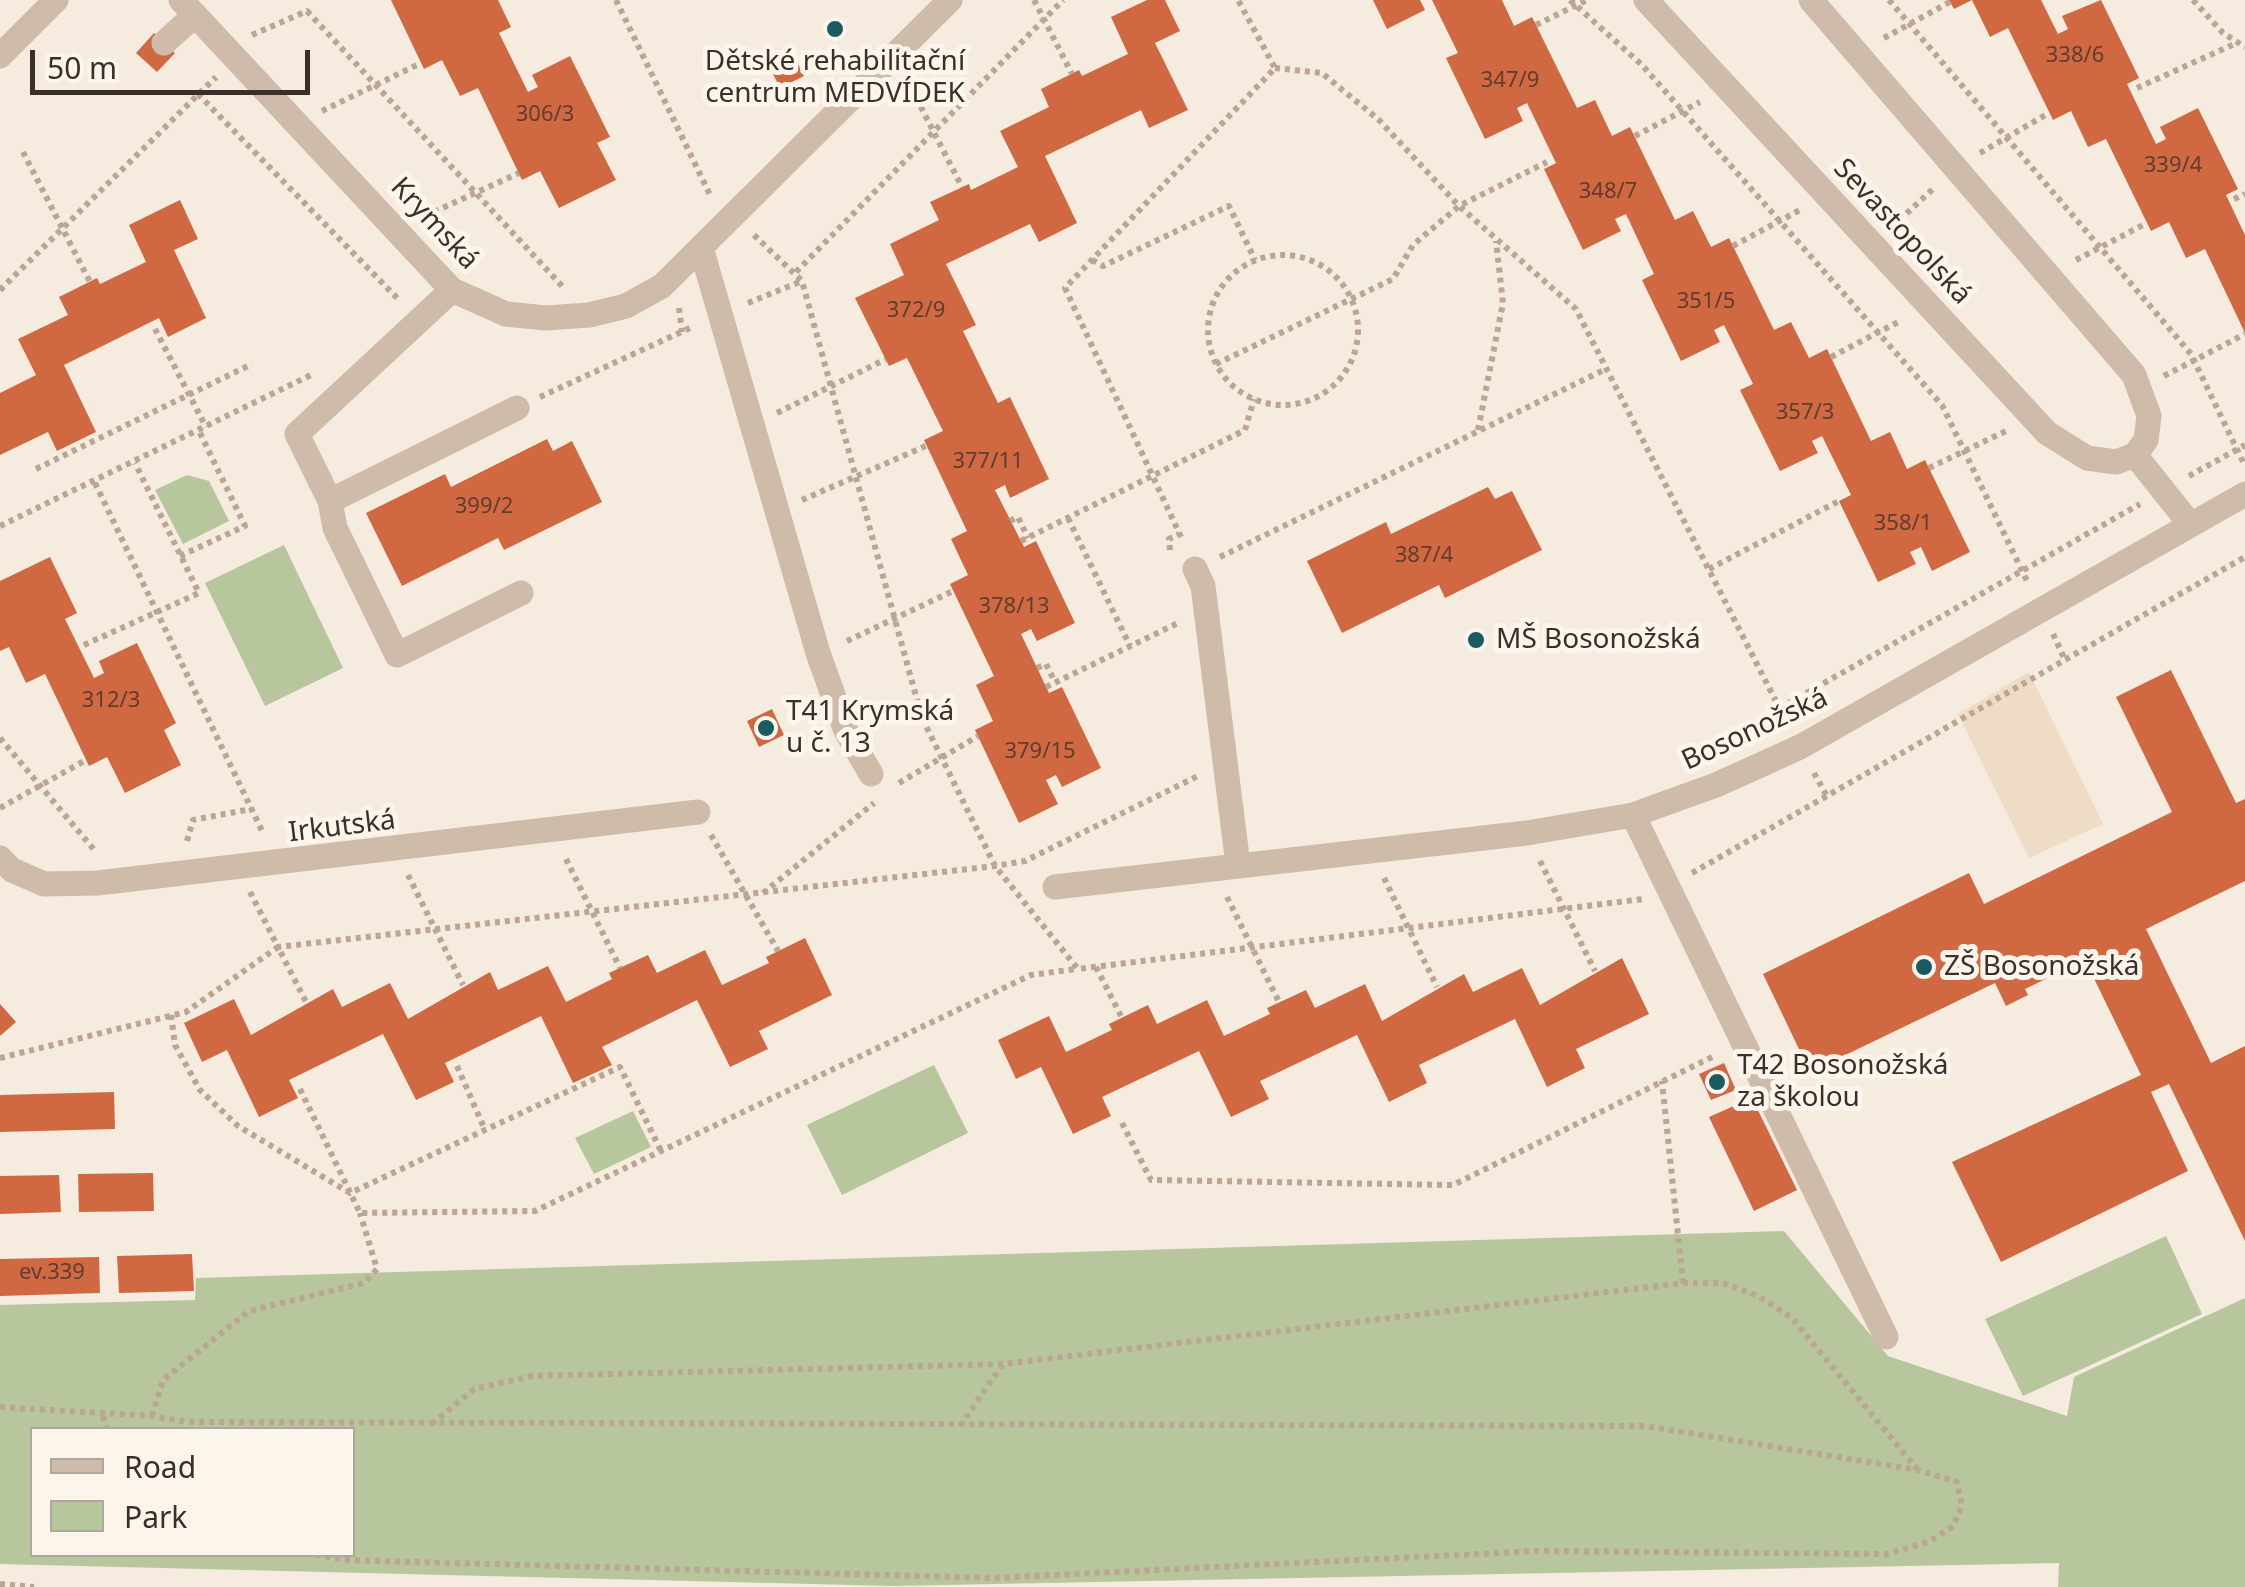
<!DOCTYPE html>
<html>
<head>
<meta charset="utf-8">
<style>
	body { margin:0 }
	#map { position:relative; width:2245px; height:1587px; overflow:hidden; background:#f5ebdf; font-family:"Noto Sans",sans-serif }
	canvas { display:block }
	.legend { position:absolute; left:30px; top:1427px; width:325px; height:130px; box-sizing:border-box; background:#fcf5ec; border:2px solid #afa69e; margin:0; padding:12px 18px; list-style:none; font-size:30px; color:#3b2f29 }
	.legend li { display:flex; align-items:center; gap:20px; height:50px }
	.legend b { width:50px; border:2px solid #afa69e }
	.scale { position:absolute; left:30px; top:50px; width:280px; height:45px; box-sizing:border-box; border:5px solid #3b2f29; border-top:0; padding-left:12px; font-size:30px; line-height:35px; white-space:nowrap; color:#3b2f29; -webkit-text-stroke:8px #fcf5ec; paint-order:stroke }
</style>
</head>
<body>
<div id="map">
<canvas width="2245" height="1587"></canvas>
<ul class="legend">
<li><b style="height:12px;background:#cfbba9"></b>Road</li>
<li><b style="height:28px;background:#b7c69d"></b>Park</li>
</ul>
<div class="scale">50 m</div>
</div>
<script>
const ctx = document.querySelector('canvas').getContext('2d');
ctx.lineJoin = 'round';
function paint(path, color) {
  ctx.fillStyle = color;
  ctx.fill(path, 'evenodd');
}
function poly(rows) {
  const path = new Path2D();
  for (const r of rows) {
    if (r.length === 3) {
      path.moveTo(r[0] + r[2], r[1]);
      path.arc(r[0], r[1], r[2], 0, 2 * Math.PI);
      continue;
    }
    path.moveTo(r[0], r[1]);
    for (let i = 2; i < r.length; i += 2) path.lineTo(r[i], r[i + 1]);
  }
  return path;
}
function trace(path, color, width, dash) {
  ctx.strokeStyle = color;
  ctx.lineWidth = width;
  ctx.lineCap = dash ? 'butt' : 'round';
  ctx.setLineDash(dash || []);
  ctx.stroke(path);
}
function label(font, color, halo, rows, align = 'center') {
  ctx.font = font + ' "Noto Sans",sans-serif';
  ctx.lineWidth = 10;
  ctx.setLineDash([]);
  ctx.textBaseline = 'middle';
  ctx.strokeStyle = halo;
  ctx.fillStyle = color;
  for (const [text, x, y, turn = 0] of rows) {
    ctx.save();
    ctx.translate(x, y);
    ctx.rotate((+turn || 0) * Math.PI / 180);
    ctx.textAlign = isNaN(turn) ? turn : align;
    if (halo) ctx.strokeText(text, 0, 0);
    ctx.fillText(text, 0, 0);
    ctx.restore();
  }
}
paint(poly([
	[187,475,209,481,229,521,183,544,155,490],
	[284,545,343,668,265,706,205,583],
	[934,1065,968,1133,842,1195,807,1125],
	[633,1111,651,1147,594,1174,575,1138],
	[1784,1231,1888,1356,2067,1416,2074,1377,2245,1298,2245,1587,2058,1587,2059,1563,893,1586,0,1564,0,1305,195,1300,196,1278],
	[32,1430,352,1430,352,1554,32,1554],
	[2166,1236,2202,1314,2023,1396,1985,1319]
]), '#b7c69d');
paint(poly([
	[2029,672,2103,824,2029,858,1958,714]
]), '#eeddc4');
paint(poly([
	[391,0,498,0,511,27,499,33,528,92,538,87,532,75,570,56,610,137,597,143,616,180,559,208,540,171,522,180,478,88,460,96,442,60,424,69],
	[1147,0,1165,0,1180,31,1155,43,1188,110,1149,128,1141,110,1045,156,1077,223,1039,242,1030,224,946,264,976,325,963,331,998,403,1010,397,1049,479,1010,498,1005,485,995,490,1024,547,1036,541,1075,623,1037,641,1031,629,1021,634,1049,693,1062,687,1101,768,1062,787,1056,775,1046,780,1058,804,1019,823,975,730,993,721,976,685,994,676,950,584,968,575,951,539,967,531,924,440,943,431,907,358,889,366,855,298,904,275,890,244,939,220,930,202,969,184,971,190,1018,167,1000,131,1049,107,1041,89,1079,70,1082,76,1128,54,1111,17],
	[1373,0,1420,0,1425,10,1387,29],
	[1432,0,1502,0,1514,26,1532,17,1577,108,1595,100,1612,136,1630,127,1675,220,1693,211,1711,247,1729,238,1774,330,1791,322,1809,358,1827,349,1871,441,1890,432,1907,469,1925,460,1970,552,1932,571,1921,547,1910,552,1916,564,1878,582,1839,501,1851,495,1822,436,1812,441,1818,453,1780,471,1740,390,1753,384,1724,325,1714,330,1720,342,1681,361,1642,280,1654,274,1626,214,1615,219,1621,231,1583,250,1544,169,1556,163,1527,103,1517,108,1523,121,1485,139,1446,58,1458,53],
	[1949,0,2041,0,2058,34,2068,29,2062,16,2101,0,2139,78,2127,84,2156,144,2166,139,2160,127,2198,108,2238,189,2226,195,2245,235,2245,333,2205,249,2186,258,2169,222,2151,231,2106,139,2088,147,2071,111,2053,120,2008,28,1990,37,1972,0,1954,9],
	[154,33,175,53,157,72,136,53],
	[791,50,804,76,780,88,767,62],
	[180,200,198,239,174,250,206,318,168,337,159,318,64,365,96,432,57,451,48,432,0,455,0,393,36,375,18,339,68,315,59,297,97,278,100,284,146,262,129,225],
	[547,439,553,451,572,441,602,502,504,550,498,538,402,586,366,513,445,474,451,487],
	[1488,487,1495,499,1512,491,1542,550,1445,598,1439,585,1342,633,1307,561,1386,522,1391,534],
	[50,557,77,613,65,619,94,678,104,673,99,661,137,643,176,723,164,730,181,765,125,793,107,757,89,766,45,674,26,683,9,647,0,651,0,581],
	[2171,670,2236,803,2245,799,2245,881,2146,929,2211,1063,2245,1046,2245,1241,2169,1084,2151,1092,2188,1171,2001,1262,1952,1162,2141,1075,2085,960,2025,989,2028,995,2006,1006,1995,983,1810,1072,1763,974,1969,873,1984,904,2172,812,2116,697],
	[772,709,784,735,759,747,747,721],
	[805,938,832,995,759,1031,768,1049,730,1067,697,1000,602,1047,612,1065,573,1083,541,1016,445,1063,454,1082,416,1100,383,1034,289,1080,298,1098,259,1117,227,1050,202,1062,184,1023,234,999,251,1035,333,989,342,1007,390,983,408,1019,490,972,498,990,548,966,566,1002,612,979,609,973,648,955,657,973,705,950,722,985,769,963,766,957],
	[1622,958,1649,1014,1576,1049,1585,1068,1547,1087,1515,1019,1419,1065,1427,1083,1389,1102,1357,1035,1260,1081,1269,1099,1231,1117,1199,1051,1102,1097,1111,1116,1073,1134,1041,1067,1016,1079,998,1040,1049,1016,1066,1052,1112,1030,1109,1024,1148,1005,1157,1024,1207,1000,1224,1036,1270,1014,1267,1008,1306,990,1315,1008,1365,984,1382,1021,1464,974,1473,992,1522,968,1540,1005],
	[0,1004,16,1022,0,1036],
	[1724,1063,1736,1090,1711,1100,1699,1074],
	[114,1092,115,1129,0,1132,0,1095],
	[1752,1098,1797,1190,1754,1211,1709,1117],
	[153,1173,154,1211,79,1212,78,1174],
	[59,1175,61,1212,0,1214,0,1176],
	[192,1254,194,1291,119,1293,117,1256],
	[99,1257,100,1293,0,1296,0,1259]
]), '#d06842');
trace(poly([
	[616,0,711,197],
	[1034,0,1072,74],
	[1570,0,1642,65,1942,405,2028,583],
	[1889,0,2191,354,2244,464],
	[2193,0,2223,33,2245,47],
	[1536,25,1587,0],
	[252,35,307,11,563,287],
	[1884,38,1950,2],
	[1275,68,1322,73,1379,120,1459,206,1576,309,1786,721],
	[907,80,962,187],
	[2137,88,2239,42],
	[198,94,400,301],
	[322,111,421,63],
	[1635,136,1700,102],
	[23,152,90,282],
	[1980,153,2049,113],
	[2234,199,2245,194],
	[425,216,519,173],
	[1892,227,1934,188],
	[754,235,802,281,922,718,995,866,1078,969,1643,899],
	[1733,246,1800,210],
	[1283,330,75],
	[1092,260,1103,266,1229,206,1255,260],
	[2076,260,2147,223],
	[796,272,1063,0],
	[0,290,216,77],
	[748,303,802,281],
	[679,308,682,332],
	[155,329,206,427],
	[1831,357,1902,320],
	[1216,364,1393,279,1413,245,1459,206,1547,162],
	[2164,376,2245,334],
	[540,397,692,327],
	[777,413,886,359],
	[1478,430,1503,303,1496,241],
	[1929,468,2006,431],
	[36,469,252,364],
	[2189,476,2245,445],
	[95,483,263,833],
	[802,500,926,446],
	[1068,518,1130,646],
	[1010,521,1018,517,1028,538],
	[0,526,313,374],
	[1181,537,1065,288,1275,68,1238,0],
	[1021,541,1245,430,1254,399],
	[1170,550,1169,539,1179,534],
	[180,556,245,526,199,431],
	[1220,557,1606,369],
	[1709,569,1839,501],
	[2053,634,2065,660],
	[847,641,953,591],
	[84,645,199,593,135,463],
	[1037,668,1046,664,1055,682],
	[1046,687,1178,623],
	[1780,708,2140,504],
	[0,738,96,852],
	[1814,773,1828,798],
	[899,783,978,736],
	[0,808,86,760],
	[711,835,778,951],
	[187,841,193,820,251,809],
	[566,859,620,968],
	[1540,861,1595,971],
	[1692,873,2245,557],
	[408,875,463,985],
	[1384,878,1437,987],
	[250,892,278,947,995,866,1025,861,1198,776],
	[763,893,874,803],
	[1227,897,1279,1002],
	[1096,967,1122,1018],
	[171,1015,175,1045,200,1090,238,1126,350,1193,620,1067,661,1151],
	[0,1058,186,1012,278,947,306,1002],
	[457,1066,485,1130],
	[300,1089,360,1213,535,1211,1031,975,1076,969],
	[1122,1123,1151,1180,1453,1185,1716,1055],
	[1683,1283,1723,1283,1758,1296,1791,1317,1917,1469],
	[0,1407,152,1416,187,1422,1645,1426,1918,1470,1957,1482,1962,1506,1953,1526,1930,1541,1888,1554,1538,1551,994,1578,344,1560,314,1554],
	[103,1416,107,1430],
	[152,1416,163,1380,249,1311,364,1283,377,1269,360,1213],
	[432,1424,474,1389,532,1376,1003,1364,1683,1283,1662,1081],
	[960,1426,1003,1364],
	[0,1584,34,1587]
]), '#bba593', 6, [5, 5]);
trace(poly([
	[181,0,452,290,506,314,546,318,589,315,626,306,662,286,950,0],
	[1646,0,2047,433,2087,458,2116,462,2135,455,2146,440,2149,416,2134,375,1811,0],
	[164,43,195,15],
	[0,56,56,0],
	[702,251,818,653,846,731,871,774],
	[452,290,297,434,330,501,517,408],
	[2135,455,2190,524],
	[330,501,335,528,397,655,521,593],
	[1195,569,1203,586,1238,865],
	[1633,815,1886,1337],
	[0,858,12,870,44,884,98,883,698,812],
	[1055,887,1527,833,1633,815,1716,785,1800,747,2245,494]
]), '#cfbba9', 25);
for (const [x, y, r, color] of [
	[835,29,10,"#1b5a61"],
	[1476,640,10,"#1b5a61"],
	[766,728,10,"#1b5a61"],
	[1924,967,10,"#1b5a61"],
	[1717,1082,10,"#1b5a61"]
]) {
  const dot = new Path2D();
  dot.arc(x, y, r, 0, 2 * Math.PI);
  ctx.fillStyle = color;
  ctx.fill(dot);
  trace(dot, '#fcf5ec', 4);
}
label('22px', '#603d2f', null, [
	["338/6",2075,56],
	["347/9",1510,81],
	["306/3",545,115],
	["339/4",2173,166],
	["348/7",1608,192],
	["351/5",1706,302],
	["372/9",916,311],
	["357/3",1805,413],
	["377/11",988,462],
	["399/2",484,507],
	["358/1",1903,524],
	["387/4",1424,556],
	["378/13",1014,607],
	["312/3",111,701],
	["379/15",1040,752],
	["ev.339",52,1273]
]);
label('28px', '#3b2f29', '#fcf5ec', [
	["Dětské rehabilitační",835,62,"center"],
	["centrum MEDVÍDEK",835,94,"center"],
	["MŠ Bosonožská",1496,640],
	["T41 Krymská",786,712],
	["u č. 13",786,744],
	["ZŠ Bosonožská",1944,967],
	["T42 Bosonožská",1737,1066],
	["za školou",1737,1098]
], 'left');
label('28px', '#3b2f29', '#fcf5ec', [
	["Krymská",434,224,47],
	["Sevastopolská",1902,232,47],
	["Bosonožská",1755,730,-25],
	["Irkutská",342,827,-7]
]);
</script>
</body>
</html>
